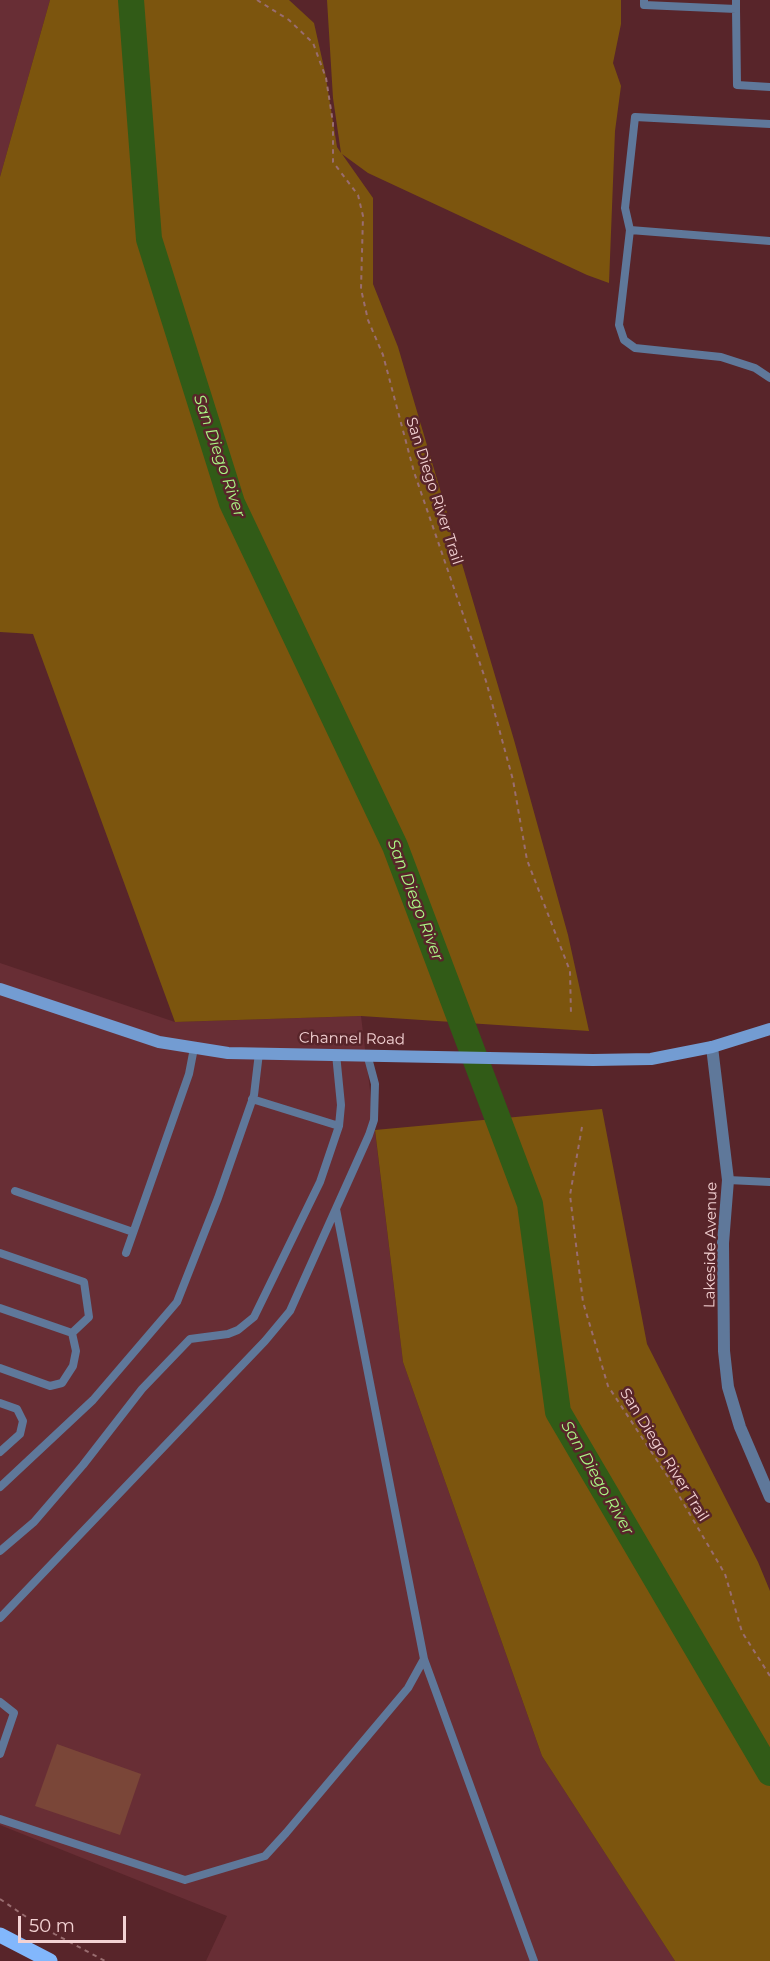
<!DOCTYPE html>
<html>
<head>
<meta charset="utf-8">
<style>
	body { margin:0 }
	#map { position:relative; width:770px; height:1961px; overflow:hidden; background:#58252a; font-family:Montserrat,sans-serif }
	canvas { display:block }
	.scale { position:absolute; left:18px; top:1916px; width:108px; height:27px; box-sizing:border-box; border:3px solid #f3d2d3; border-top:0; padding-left:8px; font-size:18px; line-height:21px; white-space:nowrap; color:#f3d2d3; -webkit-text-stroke:4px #58252a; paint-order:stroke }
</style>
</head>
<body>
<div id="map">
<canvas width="770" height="1961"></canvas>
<div class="scale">50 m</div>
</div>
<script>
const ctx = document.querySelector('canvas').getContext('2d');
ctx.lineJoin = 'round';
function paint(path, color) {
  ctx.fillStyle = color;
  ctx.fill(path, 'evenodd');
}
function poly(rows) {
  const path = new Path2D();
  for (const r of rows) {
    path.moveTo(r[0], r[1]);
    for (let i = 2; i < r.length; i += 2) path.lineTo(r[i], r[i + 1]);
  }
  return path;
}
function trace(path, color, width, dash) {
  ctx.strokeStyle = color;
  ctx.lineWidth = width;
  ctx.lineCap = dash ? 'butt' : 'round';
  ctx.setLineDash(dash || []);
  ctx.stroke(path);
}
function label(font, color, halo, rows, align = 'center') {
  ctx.font = font + ' Montserrat,sans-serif';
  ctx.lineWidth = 5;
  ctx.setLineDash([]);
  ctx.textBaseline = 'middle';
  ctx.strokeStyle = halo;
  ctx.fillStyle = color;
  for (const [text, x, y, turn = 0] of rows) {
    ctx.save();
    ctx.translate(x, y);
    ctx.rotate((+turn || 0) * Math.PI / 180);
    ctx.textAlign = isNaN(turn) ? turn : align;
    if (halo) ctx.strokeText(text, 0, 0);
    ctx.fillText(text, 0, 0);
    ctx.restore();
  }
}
paint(poly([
	[0,0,50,0,0,177],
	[0,963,175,1022,361,1016,403,1362,542,1756,675,1961,206,1961,227,1916,0,1825]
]), '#682e35');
paint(poly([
	[50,0,289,0,314,23,325,72,337,147,341,153,333,98,327,0,621,0,621,24,613,63,621,86,615,131,609,283,587,275,368,173,342,154,373,198,373,284,398,347,514,740,568,935,589,1031,361,1016,175,1022,33,634,0,632,0,177],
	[602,1109,647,1344,758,1562,770,1591,770,1961,675,1961,542,1756,403,1362,375,1130]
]), '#7c550e');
trace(poly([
	[131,0,149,239,232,503,395,846,530,1204,558,1412,770,1773]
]), '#315b17', 26);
paint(poly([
	[57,1744,141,1774,120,1835,35,1806]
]), '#7a4638');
trace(poly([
	[257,0,289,20,313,43,326,78,333,123,333,162,358,195,363,216,361,289,368,320,383,355,414,472,486,681,513,780,527,860,570,971,571,1015],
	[582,1127,570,1195,583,1302,608,1386,668,1477,725,1574,742,1632,770,1676],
	[0,1899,38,1925,105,1961]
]), '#996d70', 2, [4.5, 4.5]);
trace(poly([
	[644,0,644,5,736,9,736,0],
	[736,9,737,85,770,87],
	[770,124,635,117,625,208,630,230,770,241],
	[630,230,619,325,624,340,635,348,721,357,755,368,770,378],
	[252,1099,339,1126,341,1105,336,1054],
	[728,1180,770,1182],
	[15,1191,133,1232],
	[0,1253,84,1282,89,1317,72,1333],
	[126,1253,189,1074,194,1048],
	[0,1308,72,1333,76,1351,73,1366,62,1383,50,1386,0,1368],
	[0,1403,17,1409,23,1421,20,1434,0,1452],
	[0,1487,93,1400,177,1302,218,1198,254,1095,259,1053],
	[0,1551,34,1522,83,1465,142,1389,190,1339,228,1334,238,1330,254,1317,320,1182,339,1126],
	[0,1618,265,1341,290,1311,369,1135,374,1120,375,1084,367,1054],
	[424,1659,534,1961],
	[0,1702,14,1713,0,1754],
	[0,1819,185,1880,265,1856,286,1833,408,1688,424,1659,336,1209]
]), '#5f789a', 8);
trace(poly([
	[712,1047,728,1180,723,1243,724,1351,728,1387,740,1427,770,1497]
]), '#5f789a', 12);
trace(poly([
	[0,989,159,1042,228,1053,593,1060,651,1059,712,1047,770,1029]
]), '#739cd2', 12);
trace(poly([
	[0,1935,50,1961]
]), '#82b7fc', 15);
label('15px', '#f3d2d3', '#58252a', [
	["San Diego River Trail",434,491,72],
	["Channel Road",352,1039,1],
	["Lakeside Avenue",711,1245,-89],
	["San Diego River Trail",664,1455,58]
]);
label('italic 16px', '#acf886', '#58252a', [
	["San Diego River",219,456,71],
	["San Diego River",415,900,69],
	["San Diego River",597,1478,60]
]);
</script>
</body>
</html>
